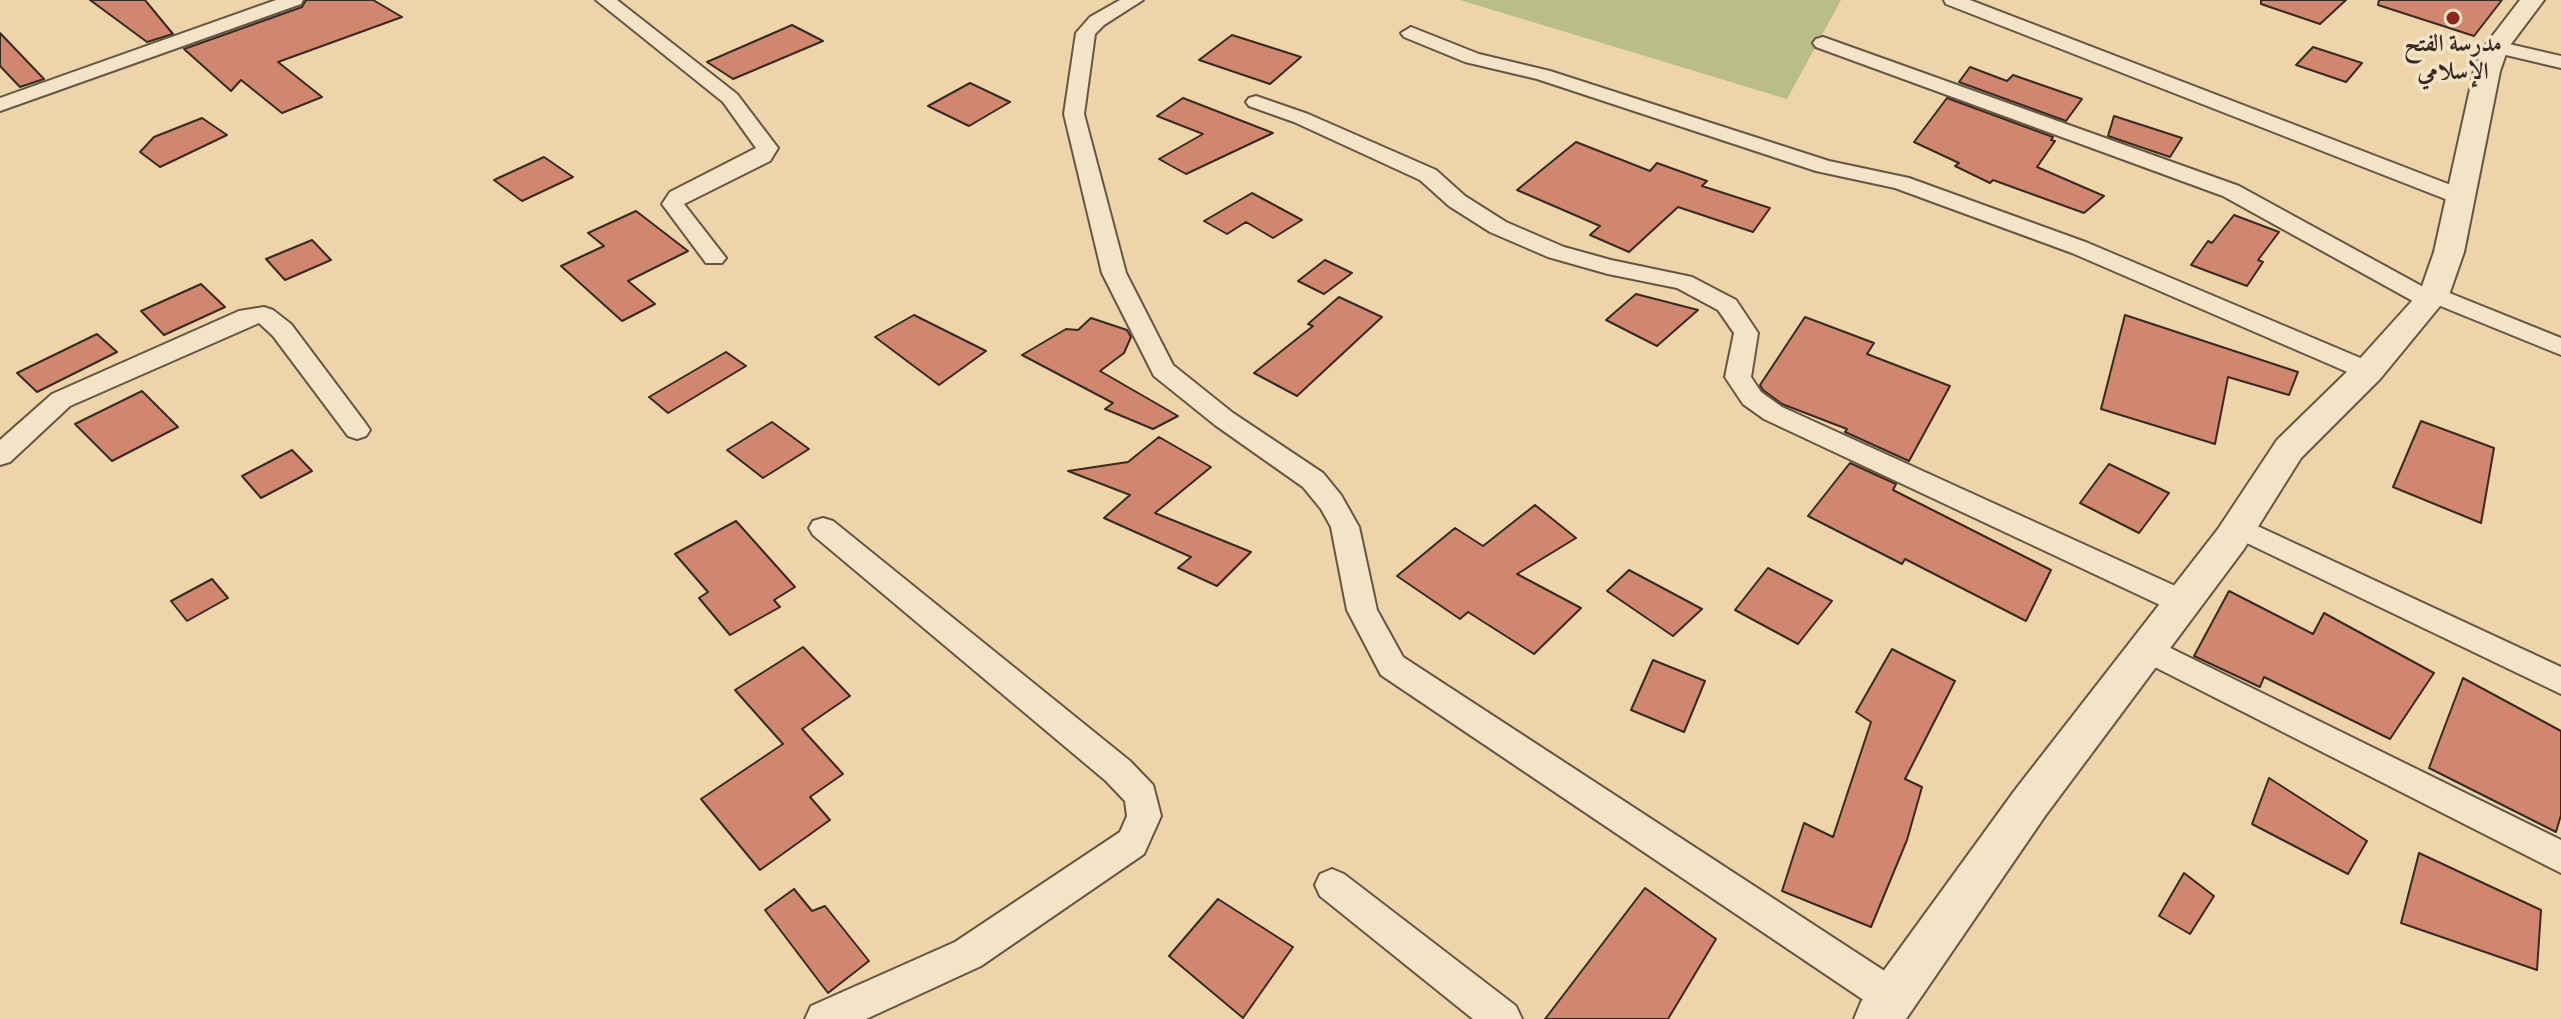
<!DOCTYPE html>
<html>
<head>
<meta charset="utf-8">
<style>
	body { margin:0 }
	canvas { display:block; background:#edd5a9 }
</style>
</head>
<body>
<canvas width="2561" height="1019"></canvas>
<script>
const ctx = document.querySelector('canvas').getContext('2d');
ctx.lineJoin = 'round';
function paint(path, color) {
  ctx.fillStyle = color;
  ctx.fill(path, 'evenodd');
}
function poly(rows) {
  const path = new Path2D();
  for (const r of rows) {
    path.moveTo(r[0], r[1]);
    for (let i = 2; i < r.length; i += 2) path.lineTo(r[i], r[i + 1]);
  }
  return path;
}
function trace(path, color, width, dash) {
  ctx.strokeStyle = color;
  ctx.lineWidth = width;
  ctx.lineCap = dash ? 'butt' : 'round';
  ctx.setLineDash(dash || []);
  ctx.stroke(path);
}
function label(font, color, halo, rows, align = 'center') {
  ctx.font = font + ' "Gentium Book Plus",Amiri,serif';
  ctx.lineWidth = 7;
  ctx.setLineDash([]);
  ctx.textBaseline = 'middle';
  ctx.strokeStyle = halo;
  ctx.fillStyle = color;
  for (const [text, x, y, turn = 0] of rows) {
    ctx.save();
    ctx.translate(x, y);
    ctx.rotate((+turn || 0) * Math.PI / 180);
    ctx.textAlign = isNaN(turn) ? turn : align;
    if (halo) ctx.strokeText(text, 0, 0);
    ctx.fillText(text, 0, 0);
    ctx.restore();
  }
}
paint(poly([
	[1460,0,1841,0,1787,99]
]), '#b9bd87');
const building = poly([
	[90,0,145,0,173,34,147,42,90,0],
	[306,0,373,0,402,17,278,62,322,97,282,113,241,80,231,91,184,49,302,7,306,0],
	[2261,0,2346,0,2320,24,2261,4,2261,0],
	[2379,0,2502,0,2474,36,2378,5,2379,0],
	[792,25,823,41,733,79,707,62,792,25],
	[0,33,44,79,20,87,0,66,0,33],
	[1232,35,1301,57,1270,84,1199,60,1232,35],
	[2313,47,2362,63,2346,82,2296,65,2313,47],
	[1970,67,2007,81,2013,75,2082,99,2066,121,1959,82,1970,67],
	[970,83,1010,102,969,126,928,106,970,83],
	[1183,98,1273,133,1186,174,1159,159,1203,134,1157,116,1183,98],
	[1947,98,2053,137,2051,140,2055,141,2037,167,2104,196,2084,213,1993,180,1990,183,1955,166,1959,163,1914,142,1947,98],
	[2114,116,2182,138,2170,157,2108,136,2114,116],
	[202,118,227,135,160,167,140,152,154,137,202,118],
	[1576,142,1650,171,1657,163,1707,181,1702,186,1770,208,1753,232,1678,207,1629,252,1590,235,1600,226,1517,190,1576,142],
	[544,157,573,177,522,201,494,180,544,157],
	[1252,193,1302,220,1273,238,1246,222,1227,234,1204,221,1252,193],
	[636,211,688,251,628,281,655,304,622,321,561,266,604,246,588,233,636,211],
	[2234,215,2279,232,2258,260,2263,262,2247,286,2191,265,2208,241,2212,243,2234,215],
	[312,240,331,260,285,280,266,259,312,240],
	[1325,260,1352,273,1324,294,1298,281,1325,260],
	[201,284,225,307,164,335,141,311,201,284],
	[1636,294,1698,310,1657,346,1606,320,1636,294],
	[1339,297,1382,317,1297,396,1254,373,1313,326,1308,324,1339,297],
	[914,315,986,351,939,385,875,337,914,315],
	[2125,315,2298,372,2289,395,2228,377,2215,444,2101,409,2125,315],
	[1805,317,1874,343,1867,354,1950,386,1909,461,1845,432,1847,429,1782,404,1763,390,1760,385,1805,317],
	[1091,318,1127,330,1131,337,1124,353,1100,371,1178,416,1153,429,1105,409,1113,403,1022,355,1066,329,1078,330,1091,318],
	[97,334,117,352,37,392,17,373,97,334],
	[726,352,746,366,668,413,649,397,726,352],
	[142,391,178,427,112,461,75,424,142,391],
	[2421,421,2494,448,2481,523,2393,487,2421,421],
	[772,422,809,449,763,478,727,450,772,422],
	[1159,437,1211,467,1155,513,1251,552,1217,586,1178,568,1191,557,1104,518,1130,495,1068,471,1128,462,1159,437],
	[292,450,312,471,261,498,242,476,292,450],
	[1850,463,1896,484,1893,490,2051,570,2026,621,1905,559,1902,564,1808,516,1850,463],
	[2109,464,2169,493,2139,533,2080,503,2109,464],
	[1535,505,1576,538,1517,574,1581,608,1534,654,1468,612,1460,619,1397,576,1455,528,1483,546,1535,505],
	[736,521,795,587,774,600,780,607,730,635,699,598,708,592,675,554,736,521],
	[1768,568,1832,601,1798,644,1735,610,1768,568],
	[1629,570,1702,609,1673,636,1607,591,1629,570],
	[212,579,228,598,187,621,171,601,212,579],
	[2229,591,2313,634,2324,613,2434,673,2390,739,2264,677,2260,687,2194,656,2229,591],
	[803,647,850,696,802,729,843,774,810,797,830,820,760,870,701,799,783,744,735,690,803,647],
	[1892,649,1955,681,1905,779,1922,787,1907,840,1871,927,1782,891,1804,823,1833,837,1871,722,1856,712,1892,649],
	[1653,660,1705,681,1684,732,1631,710,1653,660],
	[2463,678,2561,731,2561,815,2556,832,2429,768,2463,678],
	[2269,778,2367,841,2348,874,2252,824,2269,778],
	[2419,853,2541,910,2537,970,2401,923,2419,853],
	[2184,873,2214,896,2190,934,2159,916,2184,873],
	[1645,888,1716,939,1668,1019,1545,1019,1645,888],
	[794,889,812,911,825,906,869,961,828,993,765,910,794,889],
	[1218,899,1293,947,1243,1018,1169,956,1218,899]
]);
paint(building, '#d1866f');
trace(building, '#362a22', 2);
const minor = poly([
	[276,0,303,0,301,4,0,111,0,98,276,0],
	[596,0,617,0,737,94,778,148,770,161,684,204,726,258,722,263,706,263,662,204,670,192,756,148,723,102,596,0],
	[1120,0,1143,0,1104,25,1095,34,1084,114,1126,273,1173,365,1233,413,1323,473,1341,495,1359,527,1377,610,1403,657,1906,985,1912,998,1906,1011,1893,1016,1880,1011,1381,675,1347,610,1331,527,1321,509,1303,487,1215,425,1154,376,1102,273,1064,114,1076,33,1090,17,1120,0],
	[1944,0,1970,0,2469,192,2472,197,2461,204,2453,202,1946,4,1944,0],
	[1411,27,1479,54,1550,71,1829,161,1909,178,2088,243,2377,365,2381,371,2377,377,2368,379,2359,377,2072,253,1895,188,1816,171,1537,79,1465,62,1404,37,1401,33,1411,27],
	[1823,37,2239,186,2427,289,2442,290,2561,338,2561,355,2438,305,2420,305,2223,196,1816,47,1813,43,1816,39,1823,37],
	[2496,41,2561,56,2561,68,2489,51,2486,47,2489,43,2496,41],
	[1256,96,1308,114,1436,170,1465,196,1506,222,1564,247,1611,260,1692,277,1736,300,1758,333,1751,377,1761,392,1782,407,2195,595,2199,603,2195,611,2184,615,2173,611,1764,419,1743,404,1725,377,1734,333,1718,310,1677,288,1608,274,1548,257,1490,232,1449,206,1420,180,1294,122,1249,106,1246,102,1249,98,1256,96],
	[264,307,273,310,291,324,366,424,370,430,366,436,357,439,348,436,273,336,259,323,70,406,10,462,0,465,0,440,52,394,239,311,264,307],
	[2238,517,2561,667,2561,694,2228,534,2224,527,2228,520,2238,517],
	[823,518,833,521,1130,761,1153,785,1161,816,1144,854,981,966,866,1019,805,1019,811,1006,955,942,1120,832,1127,816,1125,801,1106,781,813,535,809,528,813,521,823,518],
	[2148,637,2561,840,2561,873,2137,658,2133,649,2137,640,2148,637],
	[1332,869,1344,874,1516,1006,1522,1019,1473,1019,1320,896,1315,885,1320,874,1332,869]
]);
const tertiary = poly([
	[2520,0,2544,0,2508,48,2500,71,2464,252,2449,295,2380,379,2301,458,2244,549,2045,816,1906,1019,1854,1019,1861,1002,2015,790,2218,529,2277,440,2356,363,2420,292,2434,252,2474,71,2484,47,2520,0]
]);
trace(minor, '#645544', 4);
trace(tertiary, '#645544', 4);
paint(minor, '#f3e4c7');
paint(tertiary, '#f3e4c7');
for (const [x, y, r, color] of [
	[2453,18,8,"#8f2418"]
]) {
  const dot = new Path2D();
  dot.arc(x, y, r, 0, 2 * Math.PI);
  ctx.fillStyle = color;
  ctx.fill(dot);
  trace(dot, '#f3e4c7', 3);
}
label('bold 24px', '#362a22', '#f3e4c7', [
	["مدرسة الفتح",2453,45],
	["الإسلامي",2453,73]
]);
</script>
</body>
</html>
